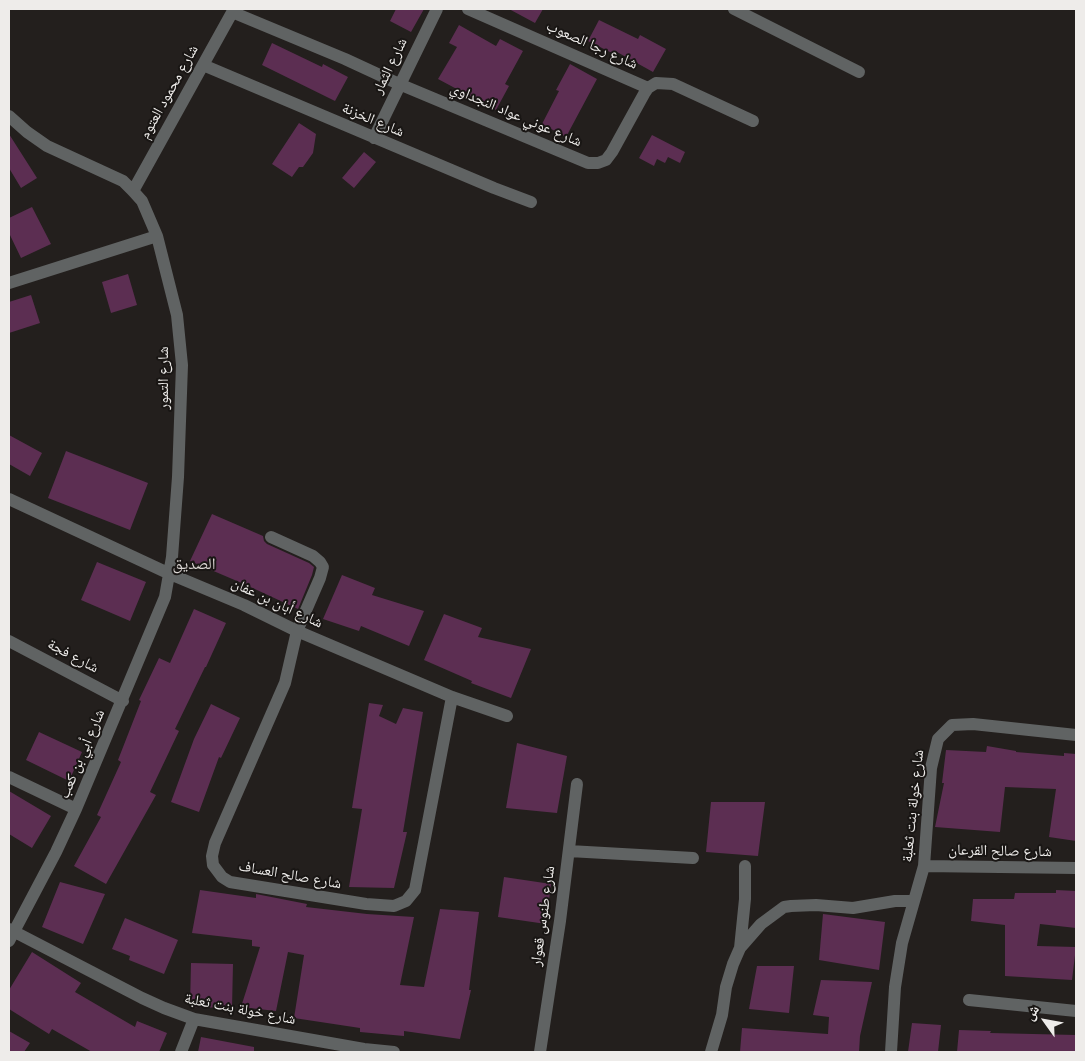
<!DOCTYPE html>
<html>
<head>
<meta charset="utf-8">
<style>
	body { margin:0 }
	#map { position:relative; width:1085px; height:1061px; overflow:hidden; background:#231f1d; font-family:Figtree,"Noto Naskh Arabic",sans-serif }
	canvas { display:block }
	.frame { position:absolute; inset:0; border:10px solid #eeecea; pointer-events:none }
	.north { position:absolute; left:1020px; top:996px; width:50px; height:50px; -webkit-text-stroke:4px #191614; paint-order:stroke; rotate:302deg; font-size:14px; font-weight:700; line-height:20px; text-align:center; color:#eeecea }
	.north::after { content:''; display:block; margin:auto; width:18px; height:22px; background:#eeecea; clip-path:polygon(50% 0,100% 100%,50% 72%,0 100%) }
</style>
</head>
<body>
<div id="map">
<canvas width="1085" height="1061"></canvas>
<div class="frame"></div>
<div class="north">ش</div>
</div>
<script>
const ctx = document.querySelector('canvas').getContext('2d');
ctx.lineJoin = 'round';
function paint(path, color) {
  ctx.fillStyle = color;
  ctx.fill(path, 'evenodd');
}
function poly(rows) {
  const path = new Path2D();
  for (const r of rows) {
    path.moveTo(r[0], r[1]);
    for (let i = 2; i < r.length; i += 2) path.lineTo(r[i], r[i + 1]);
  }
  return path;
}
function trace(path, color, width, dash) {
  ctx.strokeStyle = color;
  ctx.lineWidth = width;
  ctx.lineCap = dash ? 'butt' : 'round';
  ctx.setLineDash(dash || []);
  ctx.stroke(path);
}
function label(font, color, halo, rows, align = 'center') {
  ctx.font = font + ' Figtree,"Noto Naskh Arabic",sans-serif';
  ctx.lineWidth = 4;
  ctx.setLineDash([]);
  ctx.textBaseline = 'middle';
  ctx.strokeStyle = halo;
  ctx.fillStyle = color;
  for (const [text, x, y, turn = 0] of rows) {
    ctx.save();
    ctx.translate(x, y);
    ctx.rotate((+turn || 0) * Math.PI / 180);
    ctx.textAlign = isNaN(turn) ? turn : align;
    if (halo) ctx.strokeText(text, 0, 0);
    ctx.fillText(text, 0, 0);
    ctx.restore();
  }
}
paint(poly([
	[396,9,424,9,411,32,390,21],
	[509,9,543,9,535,23],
	[599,20,638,39,640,35,666,49,653,72,617,52,616,55,588,41],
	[459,25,496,46,500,39,523,51,505,84,509,86,496,110,438,79,457,47,449,43],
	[272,43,322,67,323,64,348,77,335,101,262,65],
	[570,64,597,79,566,137,542,124,559,91,556,90],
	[299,123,316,134,313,153,303,167,299,167,292,177,272,164],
	[9,134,37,178,21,188,9,168],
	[652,135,685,152,680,163,668,157,665,163,657,159,654,166,639,158],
	[364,152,376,162,354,188,342,178],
	[32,207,51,244,21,258,9,233,9,218],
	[128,274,137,305,111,313,102,282],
	[31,295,40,323,9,333,9,302],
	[9,435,42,453,30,476,9,464],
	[66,451,148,483,130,530,48,498],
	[212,514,263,536,264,541,267,544,309,563,314,567,312,575,298,609,244,584,190,561],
	[97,562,146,582,130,621,81,600],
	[342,575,375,588,372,595,424,611,409,646,361,626,359,631,323,619],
	[194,609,226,623,206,667,205,667,175,729,179,731,150,792,156,795,106,884,74,866,101,817,97,815,121,762,118,760,141,701,139,700,159,658,170,663],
	[444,614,482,628,478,637,531,649,511,698,471,683,472,681,424,660],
	[369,703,383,705,379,716,396,724,403,708,423,712,403,832,407,832,394,888,349,887,362,809,352,808],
	[211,704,240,718,221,758,219,757,199,812,171,802,194,739],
	[39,732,82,752,69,781,26,760],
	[517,743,567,756,557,813,506,808],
	[987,746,1016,751,1016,752,1064,756,1064,753,1076,754,1076,841,1049,837,1056,789,1005,787,1000,832,935,827,944,783,942,783,946,750,986,752],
	[9,791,51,816,32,848,9,834],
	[711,802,765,802,758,856,706,852],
	[504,877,551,884,546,924,498,917],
	[60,882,105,894,83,944,42,927],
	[200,890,256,898,256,894,307,904,306,907,367,914,414,917,400,985,424,987,440,909,479,912,469,990,471,990,460,1039,404,1031,404,1036,360,1032,360,1028,294,1018,304,955,288,952,276,1011,241,1007,260,947,252,946,252,940,192,933],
	[1056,890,1076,891,1076,928,1040,924,1037,946,1076,947,1072,980,1005,976,1005,925,971,921,973,899,1014,899,1015,893,1056,893],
	[823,914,885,922,879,970,819,960],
	[125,918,178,940,164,974,129,960,130,956,112,949],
	[32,952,81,983,75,992,135,1027,137,1021,167,1033,159,1052,92,1052,52,1029,49,1034,9,1009,9,990],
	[191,963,233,964,232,1008,190,1007],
	[757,966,794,966,789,1013,749,1009],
	[821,980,872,982,860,1036,859,1052,740,1052,742,1028,828,1034,829,1017,813,1015],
	[912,1023,941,1025,938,1052,908,1052],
	[959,1030,991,1031,990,1033,1076,1035,1076,1052,957,1052],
	[9,1031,30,1043,24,1052,9,1052],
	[201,1037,254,1047,254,1052,198,1052]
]), '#5c2e52');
trace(poly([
	[468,9,648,88],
	[734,9,859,72],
	[232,12,345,59,399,84,588,163,598,163,606,160,612,152,644,94,648,88,656,83,673,84,753,121],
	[203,65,494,188,531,202],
	[9,116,27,132,47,146,123,181,133,191,142,201,157,236,177,315,182,365,178,477,172,557,165,597,76,809,56,852,9,941],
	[374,138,437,9],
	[133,191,234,9],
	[9,283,157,236],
	[9,499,170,574,244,605,297,631,452,697,507,716],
	[271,537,313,556,320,562,323,567,320,578,297,631,285,683,215,843,212,856,213,865,222,877,230,882,366,904,394,906,406,901,415,890,452,697],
	[9,641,123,701],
	[9,777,76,809],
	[569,851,693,858],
	[924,866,1076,868],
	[9,929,142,998,164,1008,194,1019,364,1049,394,1052],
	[740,948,745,899,745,866],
	[969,1000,1076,1011],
	[181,1052,194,1019],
	[540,1052,560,921,577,784],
	[711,1052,722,1015,726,987,733,964,740,948,761,924,784,907,791,906,816,905,853,908,895,901,913,901],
	[891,1052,895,987,902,943,924,866,931,768,938,739,952,725,973,724,1076,735]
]), '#606363', 12);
label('15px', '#eeecea', '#191614', [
	["شارع رجا الصعوب",592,45,24],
	["شارع الثمار",390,66,-64],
	["شارع محمود العتوم",169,92,-61],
	["شارع عوني عواد النجداوي",516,115,23],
	["شارع الخزنة",373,120,23],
	["شارع التمور",164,378,-90],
	["شارع أبان بن عفان",277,603,25],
	["شارع فجة",73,656,28],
	["شارع أبي بن كعب",82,754,-67],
	["شارع خولة بنت ثعلبة",913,806,-84],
	["شارع صالح القرعان",1000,851,1],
	["شارع صالح العساف",290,875,10],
	["شارع طنوس قعوار",543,916,-82],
	["شارع خولة بنت ثعلبة",240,1009,11]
]);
label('16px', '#dcd7d4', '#191614', [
	["الصديق",194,564]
]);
</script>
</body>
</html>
